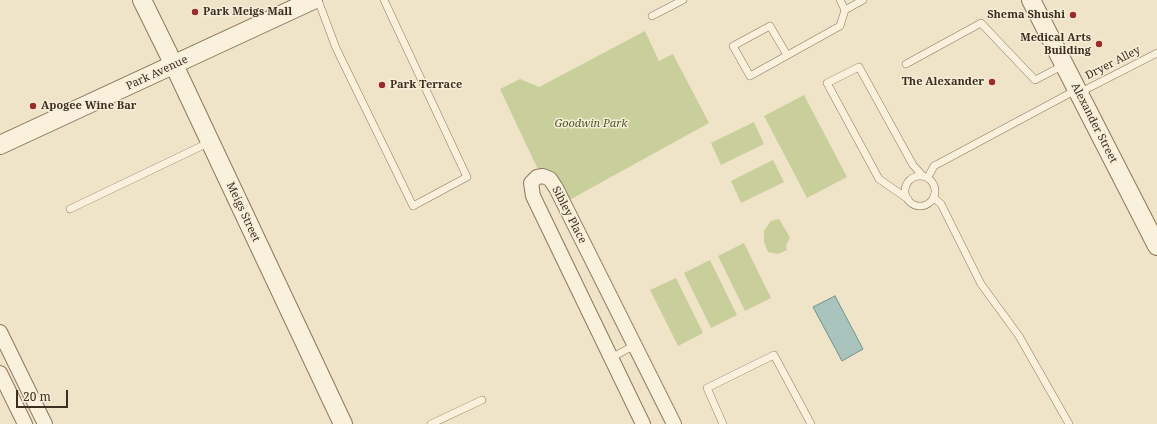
<!DOCTYPE html>
<html>
<head>
<meta charset="utf-8">
<style>
	body { margin:0 }
	#map { position:relative; width:1157px; height:424px; overflow:hidden; background:#f0e4c8; font-family:"Noto Serif",serif }
	canvas { display:block }
	.scale { position:absolute; left:16px; top:390px; width:52px; height:18px; box-sizing:border-box; border:2px solid #3d2e20; border-top:0; padding-left:5px; font-size:12px; line-height:14px; white-space:nowrap; color:#3d2e20; -webkit-text-stroke:3px #f7eed8; paint-order:stroke }
</style>
</head>
<body>
<div id="map">
<canvas width="1157" height="424"></canvas>
<div class="scale">20 m</div>
</div>
<script>
const ctx = document.querySelector('canvas').getContext('2d');
ctx.lineJoin = 'round';
function paint(path, color) {
  ctx.fillStyle = color;
  ctx.fill(path, 'evenodd');
}
function poly(rows) {
  const path = new Path2D();
  for (const r of rows) {
    if (r.length === 3) {
      path.moveTo(r[0] + r[2], r[1]);
      path.arc(r[0], r[1], r[2], 0, 2 * Math.PI);
      continue;
    }
    path.moveTo(r[0], r[1]);
    for (let i = 2; i < r.length; i += 2) path.lineTo(r[i], r[i + 1]);
  }
  return path;
}
function trace(path, color, width, dash) {
  ctx.strokeStyle = color;
  ctx.lineWidth = width;
  ctx.lineCap = dash ? 'butt' : 'round';
  ctx.setLineDash(dash || []);
  ctx.stroke(path);
}
function label(font, color, halo, rows, align = 'center') {
  ctx.font = font + ' "Noto Serif",serif';
  ctx.lineWidth = 3;
  ctx.setLineDash([]);
  ctx.textBaseline = 'middle';
  ctx.strokeStyle = halo;
  ctx.fillStyle = color;
  for (const [text, x, y, turn = 0] of rows) {
    ctx.save();
    ctx.translate(x, y);
    ctx.rotate((+turn || 0) * Math.PI / 180);
    ctx.textAlign = isNaN(turn) ? turn : align;
    if (halo) ctx.strokeText(text, 0, 0);
    ctx.fillText(text, 0, 0);
    ctx.restore();
  }
}
paint(poly([
	[645,31,659,61,673,54,709,123,564,203,541,176,500,89,520,79,539,87],
	[804,95,847,177,807,198,764,116],
	[754,122,764,144,721,165,711,143],
	[773,160,784,182,741,203,731,181],
	[779,219,790,237,786,246,787,250,778,254,768,252,764,242,764,231,771,221],
	[744,243,771,298,745,311,718,256],
	[710,260,737,315,711,328,684,273],
	[676,278,703,333,678,346,650,290]
]), '#c9cf9b');
const water = poly([
	[835,296,863,349,842,361,813,307,835,296]
]);
paint(water, '#a9c4bc');
trace(water, '#6f938a', 1);
const service = poly([
	[318,0,336,48,413,206,467,177,384,0],
	[840,0,845,10,863,0],
	[652,16,683,0],
	[787,55,770,26,733,46,750,76,840,26,845,10],
	[906,64,981,23,1035,80,1064,65],
	[1079,93,1157,53],
	[920,191,15],
	[928,177,934,166,1076,90],
	[934,198,941,204,981,284,1019,336,1069,424],
	[908,199,879,179,827,83,859,67,913,165,923,176],
	[70,209,210,142],
	[611,358,635,345],
	[431,424,482,400],
	[723,424,707,388,774,355,811,424]
]);
const minor = poly([
	[0,332,45,424],
	[0,373,25,424],
	[643,424,533,196,531,183,537,177,543,176,550,179,556,188,674,424]
]);
const tertiary = poly([
	[142,0,174,65,343,424],
	[1031,0,1157,246],
	[0,145,313,0]
]);
trace(service, '#8d765c', 8);
trace(minor, '#8d765c', 16);
trace(tertiary, '#8d765c', 20);
trace(service, '#faf1dc', 7);
trace(minor, '#faf1dc', 14);
trace(tertiary, '#faf1dc', 18);
for (const [x, y, r, color] of [
	[195,12,4,"#9e2a2b"],
	[1073,15,4,"#9e2a2b"],
	[1099,44,4,"#9e2a2b"],
	[992,82,4,"#9e2a2b"],
	[382,85,4,"#9e2a2b"],
	[33,106,4,"#9e2a2b"]
]) {
  const dot = new Path2D();
  dot.arc(x, y, r, 0, 2 * Math.PI);
  ctx.fillStyle = color;
  ctx.fill(dot);
  trace(dot, '#f7eed8', 1.5);
}
label('bold 11px', '#3d2e20', '#f7eed8', [
	["Park Meigs Mall",203,12],
	["Shema Shushi",1065,15,"right"],
	["Medical Arts",1091,38,"right"],
	["Building",1091,51,"right"],
	["The Alexander",984,82,"right"],
	["Park Terrace",390,85],
	["Apogee Wine Bar",41,106]
], 'left');
label('11px', '#3d2e20', '#f7eed8', [
	["Dryer Alley",1113,63,-27],
	["Park Avenue",157,73,-25],
	["Alexander Street",1094,123,63],
	["Meigs Street",243,212,65],
	["Sibley Place",569,215,63]
]);
label('italic 11px', '#4d5a26', '#f7eed8', [
	["Goodwin Park",591,124]
]);
</script>
</body>
</html>
